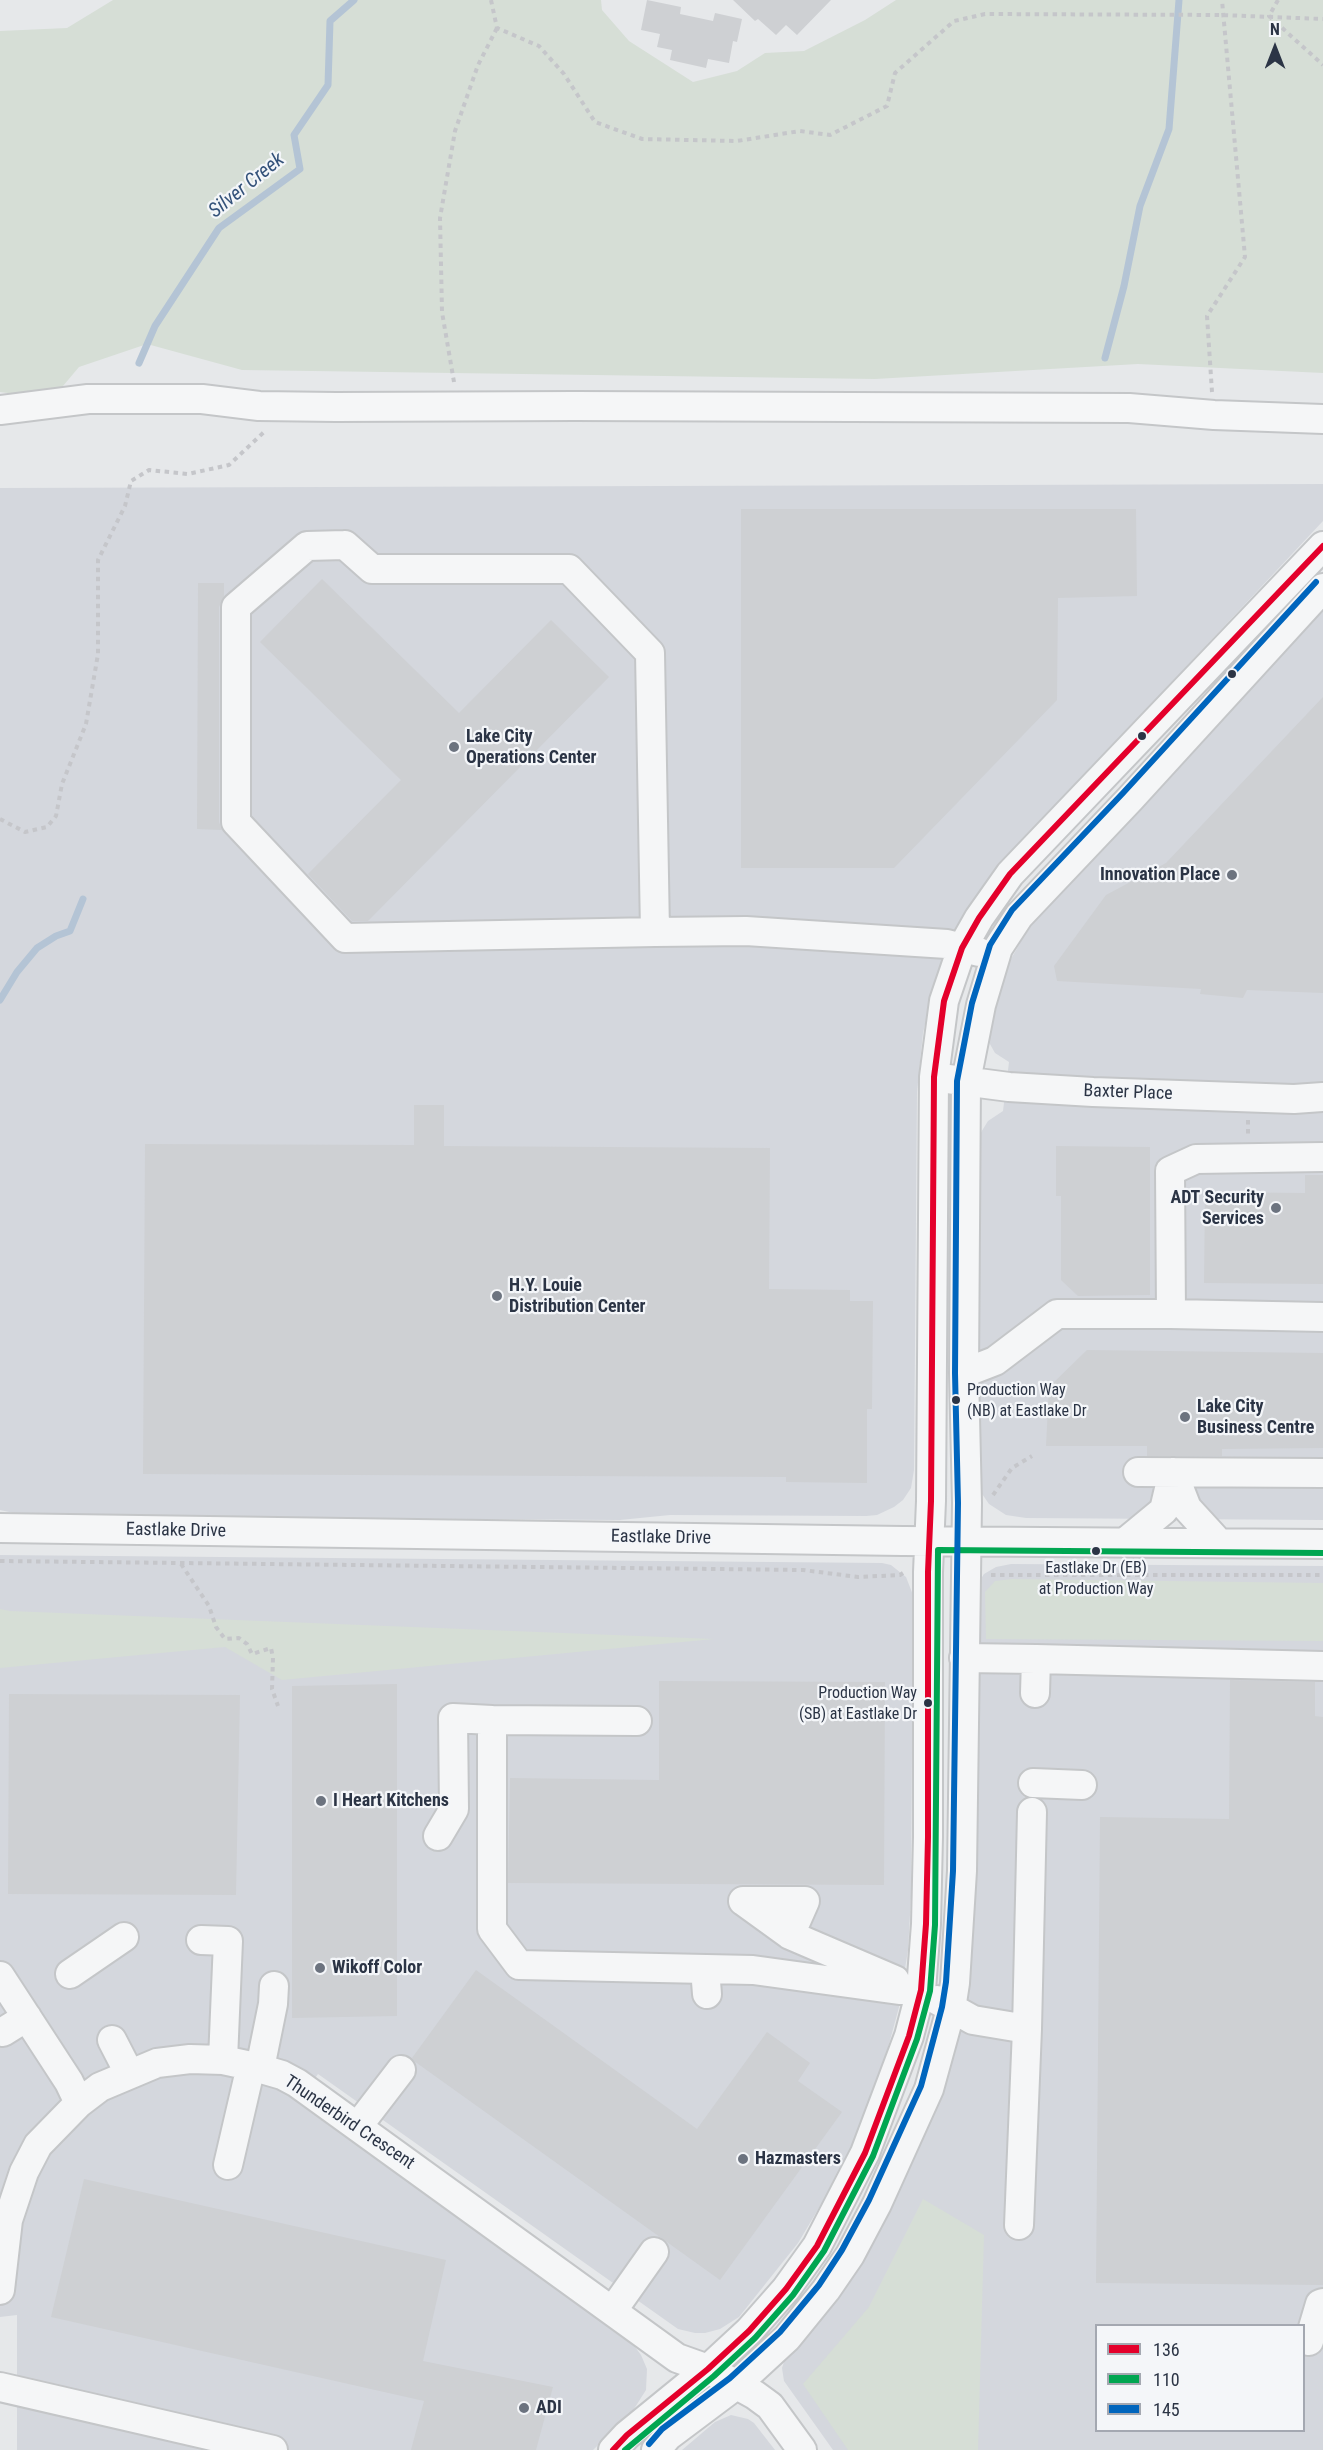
<!DOCTYPE html>
<html>
<head>
<meta charset="utf-8">
<style>
	body { margin:0 }
	#map { position:relative; width:1323px; height:2450px; overflow:hidden; background:#e6e8ea; font-family:"Roboto Condensed",sans-serif }
	canvas { display:block }
	.legend { position:absolute; left:1095px; top:2324px; width:210px; height:108px; box-sizing:border-box; background:#f4f6f9; border:2px solid #a4a8b1; margin:0; padding:8px 10px; list-style:none; font-size:18px; color:#2b3445 }
	.legend li { display:flex; align-items:center; gap:12px; height:30px }
	.legend b { width:30px; border:2px solid #a4a8b1 }
	.north { position:absolute; left:1245px; top:18px; width:60px; height:60px; -webkit-text-stroke:4px #f4f6f9; paint-order:stroke; rotate:0deg; font-size:16px; font-weight:700; line-height:24px; text-align:center; color:#2b3445 }
	.north::after { content:''; display:block; margin:auto; width:21px; height:27px; background:#2b3445; clip-path:polygon(50% 0,100% 100%,50% 72%,0 100%) }
</style>
</head>
<body>
<div id="map">
<canvas width="1323" height="2450"></canvas>
<ul class="legend">
<li><b style="height:8px;background:#e4002b"></b>136</li>
<li><b style="height:8px;background:#00a651"></b>110</li>
<li><b style="height:8px;background:#0065bd"></b>145</li>
</ul>
<div class="north">N</div>
</div>
<script>
const ctx = document.querySelector('canvas').getContext('2d');
ctx.lineJoin = 'round';
function paint(path, color) {
  ctx.fillStyle = color;
  ctx.fill(path, 'evenodd');
}
function poly(rows) {
  const path = new Path2D();
  for (const r of rows) {
    path.moveTo(r[0], r[1]);
    for (let i = 2; i < r.length; i += 2) path.lineTo(r[i], r[i + 1]);
  }
  return path;
}
function trace(path, color, width, dash) {
  ctx.strokeStyle = color;
  ctx.lineWidth = width;
  ctx.lineCap = dash ? 'butt' : 'round';
  ctx.setLineDash(dash || []);
  ctx.stroke(path);
}
function label(font, color, halo, rows, align = 'center') {
  ctx.font = font + ' "Roboto Condensed",sans-serif';
  ctx.lineWidth = 4.5;
  ctx.setLineDash([]);
  ctx.textBaseline = 'middle';
  ctx.strokeStyle = halo;
  ctx.fillStyle = color;
  for (const [text, x, y, turn = 0] of rows) {
    ctx.save();
    ctx.translate(x, y);
    ctx.rotate((+turn || 0) * Math.PI / 180);
    ctx.textAlign = isNaN(turn) ? turn : align;
    if (halo) ctx.strokeText(text, 0, 0);
    ctx.fillText(text, 0, 0);
    ctx.restore();
  }
}
paint(poly([
	[1323,484,1323,521,990,876,969,909,932,994,923,1033,917,1092,914,1470,911,1488,903,1500,894,1507,877,1515,866,1516,670,1515,620,1520,28,1516,0,1510,0,488],
	[1323,609,1323,1520,1026,1518,1006,1515,989,1504,978,1488,975,1478,980,1134,988,1121,1003,1111,1009,1062,995,1053,986,1037,1007,966,1024,936,1046,906],
	[0,1555,882,1563,891,1565,906,1577,913,1595,911,1897,908,1950,899,2007,878,2085,844,2166,798,2243,739,2317,720,2329,705,2333,695,2333,678,2329,318,2074,298,2103,625,2337,635,2347,641,2355,647,2369,646,2390,632,2412,593,2450,17,2450,17,2315,0,2317],
	[1011,1564,1323,1566,1323,2450,833,2450,784,2381,782,2368,787,2353,870,2244,896,2199,930,2121,977,1585,984,1574,996,1567],
	[1096,2326,1304,2326,1304,2430,1096,2430],
	[731,2415,748,2419,754,2423,775,2450,682,2450,715,2422]
]), '#d4d7dd');
paint(poly([
	[113,0,601,0,602,10,629,41,693,82,737,71,765,53,804,51,865,20,896,0,1323,0,1323,373,1138,364,875,379,242,370,147,344,79,367,52,399,0,392,0,31,67,28],
	[1012,1579,1323,1583,1323,1641,986,1639,985,1592,995,1581],
	[0,1609,10,1611,714,1639,282,1680,225,1647,0,1668],
	[923,2199,984,2235,978,2450,848,2450,803,2384,869,2307]
]), '#d6ded6');
trace(poly([
	[1105,358,1124,286,1140,206,1169,129,1179,0],
	[139,363,155,326,219,228,300,169,294,135,328,85,330,21,354,0],
	[0,1000,17,972,37,948,56,936,70,931,83,899]
]), '#b4c4d5', 7);
paint(poly([
	[647,0,681,7,680,14,713,21,715,13,742,19,737,42,733,41,729,63,708,59,706,68,670,60,672,50,657,47,660,34,641,30],
	[733,0,831,0,797,35,786,25,776,35,758,19,755,21],
	[741,509,1136,509,1137,596,1058,598,1057,700,894,868,741,868],
	[322,579,459,713,551,620,609,677,368,921,352,921,308,874,401,780,260,642],
	[198,583,224,583,224,596,219,607,219,822,222,830,197,829],
	[1323,697,1323,993,1247,990,1243,998,1200,994,1201,989,1057,981,1054,966,1106,895,1166,863],
	[414,1105,444,1105,444,1146,770,1148,769,1289,850,1290,850,1301,873,1301,872,1409,867,1409,867,1483,786,1482,786,1477,143,1474,145,1144,414,1145],
	[1056,1146,1150,1147,1150,1295,1078,1296,1061,1280,1061,1196,1056,1196],
	[1305,1175,1323,1175,1323,1284,1204,1283,1205,1192,1305,1193],
	[1087,1350,1323,1353,1323,1448,1222,1449,1222,1456,1147,1456,1147,1446,1046,1446,1049,1387],
	[1230,1680,1315,1682,1315,1716,1323,1717,1323,2285,1096,2283,1100,1817,1229,1819],
	[659,1681,885,1682,884,1885,508,1883,510,1778,659,1780],
	[397,1684,397,2016,292,2018,292,1686],
	[9,1694,240,1695,236,1895,8,1894],
	[476,1970,697,2129,767,2032,810,2063,798,2081,842,2112,720,2280,414,2061,412,2058],
	[84,2179,446,2260,423,2361,553,2387,536,2450,411,2450,424,2401,51,2317]
]), '#ced0d3');
const minor = poly([
	[0,410,88,399,202,399,259,406,336,407,574,406,1129,408,1214,415,1323,419],
	[345,545,372,569,569,569,650,653,655,932,345,938,236,822,236,607,307,546,345,545],
	[655,932,746,931,947,944,979,952],
	[948,1079,1009,1087,1093,1092,1294,1099,1323,1097],
	[1171,1314,1323,1317],
	[964,1373,995,1361,1057,1314,1171,1314,1170,1171,1196,1159,1323,1157],
	[1138,1472,1323,1473],
	[1173,1472,1187,1508,1219,1543],
	[0,1528,903,1541,1323,1544],
	[1124,1543,1164,1510,1173,1472],
	[964,1658,1036,1659,1035,1693],
	[1036,1659,1323,1666],
	[637,1721,492,1720,492,1929,519,1965,753,1970,899,1990,921,1990],
	[1033,1783,1082,1785],
	[438,1836,454,1809,453,1718,492,1720],
	[743,1901,790,1935,895,1980],
	[743,1901,805,1901,790,1935],
	[201,1940,228,1941,223,2060],
	[705,1969,707,1994],
	[70,1974,124,1937],
	[0,1976,69,2082,79,2103],
	[937,2000,973,2020,1027,2029,1032,1812],
	[3,2032,27,2017],
	[112,2040,129,2073],
	[260,2068,273,2004,274,1986],
	[358,2126,401,2070],
	[228,2165,251,2066],
	[1019,2225,1027,2029],
	[0,2290,8,2220,24,2172,38,2145,79,2103,100,2087,157,2063,190,2059,223,2060,251,2066,282,2075,297,2083,677,2358,708,2369,755,2395,770,2406,802,2450],
	[613,2310,654,2252],
	[1309,2341,1320,2304,1323,2303],
	[0,2387,273,2450],
	[613,2450,627,2435,708,2369,749,2331,786,2289,817,2246,865,2153,909,2036,921,1990,926,1924,928,1837,928,1572,931,1501,934,1077,944,1001,962,948,979,918,1010,874,1323,546],
	[656,2450,668,2436,736,2385,787,2338,826,2290,850,2255,877,2204,929,2089,951,2009,955,1983,962,1871,967,1503,964,1373,966,1081,981,1005,998,948,1019,916,1130,799,1323,588]
]);
trace(minor, '#c4c6c8', 32);
trace(poly([
	[491,0,497,28,539,46,564,74,595,122,642,139,737,141,800,131,830,135,887,106,895,73,954,21,985,14,1222,15,1323,19],
	[1278,0,1269,16,1323,65],
	[454,382,442,312,440,218,455,131,478,65,497,28],
	[1212,392,1207,316,1245,257,1222,0],
	[0,819,25,832,47,827,56,816,62,784,86,724,98,654,98,560,125,506,131,481,149,470,188,474,229,465,264,432],
	[1248,1120,1248,1134,1249,1134],
	[993,1495,1012,1468,1032,1456],
	[0,1561,803,1570,858,1577,900,1575,903,1573],
	[181,1564,209,1606,216,1627,225,1639,239,1638,247,1644,252,1654,271,1648,273,1658,272,1689,278,1706],
	[991,1575,1323,1575]
]), '#c5c6ca', 4, [4.5, 4.5]);
trace(minor, '#f5f6f7', 28);
trace(poly([
	[613,2450,627,2435,708,2369,749,2331,786,2289,817,2246,865,2153,909,2036,921,1990,926,1924,928,1837,928,1572,931,1501,934,1077,944,1001,962,948,979,918,1010,874,1323,546]
]), '#e4002b', 6);
trace(poly([
	[625,2450,714,2376,755,2338,793,2295,824,2251,873,2156,917,2039,930,1991,935,1925,938,1550,1323,1553]
]), '#00a651', 6);
trace(poly([
	[649,2444,662,2429,730,2378,780,2332,819,2285,842,2250,869,2200,921,2086,942,2007,946,1982,953,1871,958,1503,955,1373,957,1081,972,1003,990,945,1012,910,1123,793,1316,582]
]), '#0065bd', 6);
for (const [x, y, r, color] of [
	[1232,674,5,"#2b3445"],
	[1142,736,5,"#2b3445"],
	[454,747,6,"#6c737f"],
	[1232,875,6,"#6c737f"],
	[1276,1208,6,"#6c737f"],
	[497,1296,6,"#6c737f"],
	[956,1400,5,"#2b3445"],
	[1185,1417,6,"#6c737f"],
	[1096,1551,5,"#2b3445"],
	[928,1703,5,"#2b3445"],
	[321,1801,6,"#6c737f"],
	[320,1968,6,"#6c737f"],
	[743,2159,6,"#6c737f"],
	[524,2408,6,"#6c737f"]
]) {
  const dot = new Path2D();
  dot.arc(x, y, r, 0, 2 * Math.PI);
  ctx.fillStyle = color;
  ctx.fill(dot);
  trace(dot, '#f4f6f9', 2);
}
label('16px', '#2b3445', '#f4f6f9', [
	["Production Way",967,1391],
	["(NB) at Eastlake Dr",967,1412],
	["Eastlake Dr (EB)",1096,1569,"center"],
	["at Production Way",1096,1590,"center"],
	["Production Way",917,1694,"right"],
	["(SB) at Eastlake Dr",917,1715,"right"]
], 'left');
label('bold 18px', '#2b3445', '#f4f6f9', [
	["Lake City",466,737],
	["Operations Center",466,758],
	["Innovation Place",1220,875,"right"],
	["ADT Security",1264,1198,"right"],
	["Services",1264,1219,"right"],
	["H.Y. Louie",509,1286],
	["Distribution Center",509,1307],
	["Lake City",1197,1407],
	["Business Centre",1197,1428],
	["I Heart Kitchens",333,1801],
	["Wikoff Color",332,1968],
	["Hazmasters",755,2159],
	["ADI",536,2408]
], 'left');
label('18px', '#2b3445', '#f4f6f9', [
	["Baxter Place",1128,1093,2],
	["Eastlake Drive",176,1531,1],
	["Eastlake Drive",661,1538,1],
	["Thunderbird Crescent",349,2123,34]
]);
label('italic 20px', '#34527a', '#f4f6f9', [
	["Silver Creek",247,186,-39]
]);
</script>
</body>
</html>
